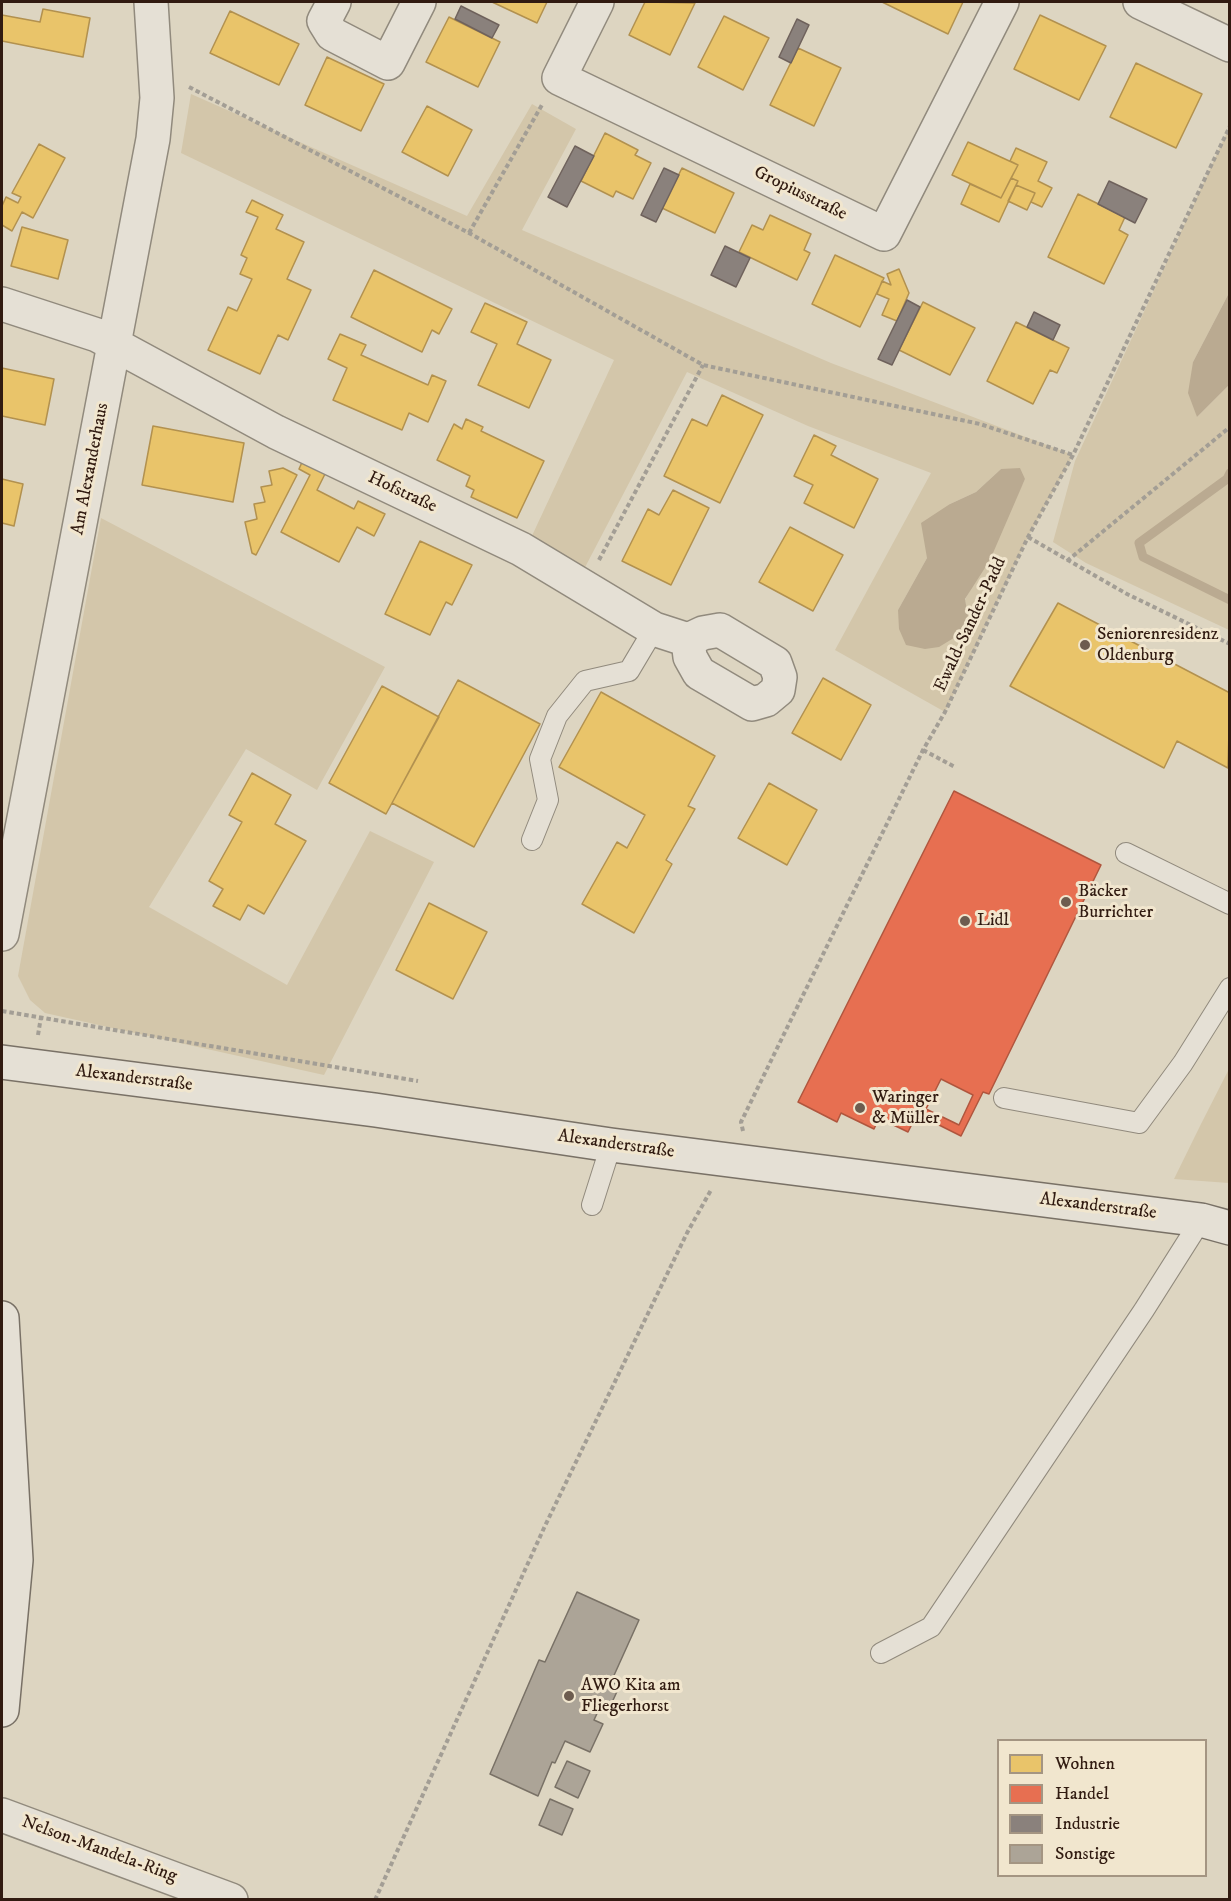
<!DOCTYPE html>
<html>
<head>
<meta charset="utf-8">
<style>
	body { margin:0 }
	#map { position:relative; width:1231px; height:1901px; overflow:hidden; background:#ddd5c1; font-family:"IM FELL DW Pica",serif }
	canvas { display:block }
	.frame { position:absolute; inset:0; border:3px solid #311b11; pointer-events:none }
	.legend { position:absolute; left:997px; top:1739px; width:210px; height:138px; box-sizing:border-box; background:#f1e6ce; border:2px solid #a49582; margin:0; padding:8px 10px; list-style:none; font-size:18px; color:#311b11 }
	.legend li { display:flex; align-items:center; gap:12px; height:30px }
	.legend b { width:30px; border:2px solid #a49582 }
</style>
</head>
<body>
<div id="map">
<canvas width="1231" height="1901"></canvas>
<div class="frame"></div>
<ul class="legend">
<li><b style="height:16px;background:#e9c46a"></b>Wohnen</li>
<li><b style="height:16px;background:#e76f51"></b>Handel</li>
<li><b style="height:16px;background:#8a817c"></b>Industrie</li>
<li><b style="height:16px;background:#aca497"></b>Sonstige</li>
</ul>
</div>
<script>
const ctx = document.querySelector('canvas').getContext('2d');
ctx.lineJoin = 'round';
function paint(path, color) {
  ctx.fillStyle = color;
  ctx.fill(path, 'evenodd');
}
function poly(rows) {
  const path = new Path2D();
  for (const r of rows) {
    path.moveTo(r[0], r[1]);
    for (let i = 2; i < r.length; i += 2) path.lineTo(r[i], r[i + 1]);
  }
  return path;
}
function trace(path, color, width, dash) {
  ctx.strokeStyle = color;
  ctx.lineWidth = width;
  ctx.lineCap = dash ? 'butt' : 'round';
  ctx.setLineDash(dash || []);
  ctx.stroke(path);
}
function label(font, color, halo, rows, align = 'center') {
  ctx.font = font + ' "IM FELL DW Pica",serif';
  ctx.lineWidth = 6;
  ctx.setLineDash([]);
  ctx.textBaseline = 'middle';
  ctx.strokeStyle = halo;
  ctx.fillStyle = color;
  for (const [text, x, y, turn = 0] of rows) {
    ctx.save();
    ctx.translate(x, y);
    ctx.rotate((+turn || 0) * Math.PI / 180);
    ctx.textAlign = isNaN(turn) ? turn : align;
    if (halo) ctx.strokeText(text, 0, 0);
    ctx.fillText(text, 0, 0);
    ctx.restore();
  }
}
paint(poly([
	[191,94,467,216,532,104,576,129,522,230,831,363,1073,455,1028,537,945,712,835,650,931,473,808,426,687,372,581,575,530,540,614,360,181,153],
	[1001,469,1025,479,965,600,968,616,957,636,898,610,927,558,950,504,976,492],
	[1229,128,1229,293,1193,362,1197,417,1229,385,1229,630,1086,563,1053,542,1075,461],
	[101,518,385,667,317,790,246,749,149,907,287,985,370,831,434,862,324,1075,45,1013,30,1000,18,976],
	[1229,1069,1229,1183,1174,1179,1201,1124]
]), '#d3c6aa');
paint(poly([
	[1229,293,1229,385,1197,417,1188,393,1193,362],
	[1020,468,1025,479,990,560,965,599,968,616,957,636,939,647,925,649,906,645,899,629,898,610,927,558,921,523,950,504,976,492,1001,469]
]), '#baaa91');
const homes = poly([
	[492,2,547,2,537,23,492,2],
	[645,2,695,3,670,55,629,35,645,2],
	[882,2,963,2,948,34,882,2],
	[43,9,90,18,83,57,2,41,2,15,40,22,43,9],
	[230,11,299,44,279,85,210,53,230,11],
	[1040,15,1106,46,1079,100,1014,69,1040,15],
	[724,16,769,38,743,90,698,67,724,16],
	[449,17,500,42,478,87,426,62,449,17],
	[798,48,841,68,814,126,770,105,798,48],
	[327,57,384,84,361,131,305,105,327,57],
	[1136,63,1202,94,1176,148,1110,117,1136,63],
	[427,106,472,130,448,176,402,152,427,106],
	[605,133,638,150,635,155,651,163,633,199,616,191,613,197,581,181,605,133],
	[968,142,1018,165,1001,198,952,175,968,142],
	[39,144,65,158,33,218,22,212,12,231,2,225,2,206,6,197,18,203,21,197,12,193,39,144],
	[1016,148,1047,162,1038,181,1052,188,1042,207,1031,202,1035,193,1016,185,1018,181,1011,178,1018,165,1010,161,1016,148],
	[682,168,734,193,715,233,662,208,682,168],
	[1011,178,1018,181,999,222,961,204,970,184,1001,198,1011,178],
	[1016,185,1035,193,1027,210,1008,201,1016,185],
	[1078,194,1125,217,1119,230,1128,235,1104,284,1048,257,1078,194],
	[252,200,283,215,276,229,304,242,287,279,311,290,288,340,278,335,260,374,208,350,228,307,237,311,252,279,240,274,247,258,241,255,258,217,246,212,252,200],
	[770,215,811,234,804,250,810,253,797,280,739,252,752,225,763,230,770,215],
	[22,227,68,240,58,279,11,266,22,227],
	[835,255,884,278,860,327,812,304,835,255],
	[899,269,909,293,897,321,882,315,889,299,877,294,882,281,891,285,887,274,899,269],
	[374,270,452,309,439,334,432,330,422,352,351,317,374,270],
	[923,302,975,328,950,375,899,350,923,302],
	[485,303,527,322,517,344,551,360,529,408,478,385,497,344,471,332,485,303],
	[1016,322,1069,348,1057,373,1050,370,1033,404,987,381,1016,322],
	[340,334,366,345,361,355,428,385,432,375,446,381,428,422,409,413,402,430,333,400,347,368,328,359,340,334],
	[2,368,54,379,45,425,2,416,2,368],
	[722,395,763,415,720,503,664,476,692,419,707,426,722,395],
	[466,419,483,427,481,431,544,461,517,518,471,497,474,490,466,486,470,476,437,460,454,424,462,429,466,419],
	[153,426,244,443,233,502,142,485,153,426],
	[814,435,836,446,831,455,878,479,854,528,804,503,813,485,794,476,814,435],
	[303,460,326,472,317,490,354,509,358,501,385,514,374,536,357,527,339,562,281,532,310,475,299,469,303,460],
	[283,468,297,475,256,555,252,553,245,522,257,519,254,504,265,502,261,487,272,485,269,471,283,468],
	[2,479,23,484,14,526,2,523,2,479],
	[673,490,709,508,671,585,622,561,648,509,659,515,673,490],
	[790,527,843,555,813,611,759,582,790,527],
	[420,541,472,565,452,605,446,602,430,635,385,614,420,541],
	[1058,603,1230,693,1228,768,1177,741,1164,768,1010,686,1058,603],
	[823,678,871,705,841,760,792,733,823,678],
	[458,680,540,724,474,847,392,803,458,680],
	[382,686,439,717,386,814,329,783,382,686],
	[601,692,715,756,688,806,695,809,666,860,672,864,634,933,582,904,617,842,627,848,645,815,559,767,601,692],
	[252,773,291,795,275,824,306,841,264,914,248,905,240,920,213,906,223,889,209,881,242,822,229,815,252,773],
	[769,783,817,810,787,865,738,838,769,783],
	[429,903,487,932,453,999,396,970,429,903]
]);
paint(homes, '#e9c46a');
trace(homes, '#b2914f', 1.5);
const shops = poly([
	[954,791,1101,865,989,1094,983,1092,961,1136,917,1114,908,1132,879,1118,874,1129,841,1113,837,1122,798,1102,954,791],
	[941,1079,973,1095,959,1125,926,1109,941,1079]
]);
paint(shops, '#e76f51');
trace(shops, '#b0563e', 1.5);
const industry = poly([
	[461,6,499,25,492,38,455,19,461,6],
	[797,19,809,25,791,63,779,57,797,19],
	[575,146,594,156,567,207,548,197,575,146],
	[664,168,679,175,656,222,641,215,664,168],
	[1109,181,1147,199,1135,223,1098,204,1109,181],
	[725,246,750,258,736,287,711,275,725,246],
	[907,300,920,307,892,365,878,359,907,300],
	[1034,312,1060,325,1053,340,1027,327,1034,312]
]);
paint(industry, '#8a817c');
trace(industry, '#6f625c', 1.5);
trace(poly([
	[1230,473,1227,479,1139,543,1143,557,1230,600]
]), '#baaa91', 9);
const building = poly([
	[577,1592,639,1620,611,1682,620,1685,608,1711,600,1707,594,1720,603,1724,590,1752,565,1741,555,1763,552,1762,538,1796,490,1774,539,1660,545,1662,577,1592],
	[567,1761,590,1771,578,1798,555,1787,567,1761],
	[550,1799,573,1809,562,1835,539,1825,550,1799]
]);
paint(building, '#aca497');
trace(building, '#797166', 1.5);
const lane = poly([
	[532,840,548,800,540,759,557,716,585,681,629,671,654,629],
	[1126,853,1230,904],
	[1004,1098,1139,1123,1183,1063,1230,988],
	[592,1205,611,1145],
	[881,1653,931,1627,1144,1310,1201,1220]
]);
const street = poly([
	[334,2,324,21,332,34,388,63,419,2],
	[597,2,559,78,884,234,1002,2],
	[1140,2,1230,45],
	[2,304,97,335,276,432,521,549,654,629,688,640,703,633,720,630,775,663,780,677,778,690,766,700,752,704,699,673,690,657,688,640],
	[2,934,153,139,157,98,151,2],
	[2,1815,231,1900]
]);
const secondary = poly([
	[2,1062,375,1110,611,1145,1201,1220,1230,1228],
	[2,1318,16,1560,2,1710]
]);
trace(lane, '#918a7d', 22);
trace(street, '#918a7d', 36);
trace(secondary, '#797166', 36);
trace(poly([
	[189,87,469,233,703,365,980,424,1073,455],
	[469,233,543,103],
	[1028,537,1127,594,1230,644],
	[599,560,703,365],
	[1067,561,1230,427],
	[923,750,955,767],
	[2,1011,418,1081],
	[38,1035,41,1017],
	[743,1131,741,1122,923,750,945,712,1028,537,1073,455,1230,126],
	[375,1900,544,1528,687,1233,711,1190]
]), '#a39e95', 4, [4.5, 3]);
trace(lane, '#e5e0d5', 20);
trace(street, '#e5e0d5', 33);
trace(secondary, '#e5e0d5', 33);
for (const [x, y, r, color] of [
	[1085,645,6,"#6d5c4f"],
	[1066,902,6,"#6d5c4f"],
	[965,921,6,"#6d5c4f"],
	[860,1108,6,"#6d5c4f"],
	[569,1696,6,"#6d5c4f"]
]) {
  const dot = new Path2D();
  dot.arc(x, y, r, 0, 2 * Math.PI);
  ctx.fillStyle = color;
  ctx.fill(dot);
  trace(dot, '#f1e6ce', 2);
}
label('18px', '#311b11', '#f1e6ce', [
	["Gropiusstraße",800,194,26],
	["Am Alexanderhaus",91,469,-79],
	["Hofstraße",402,493,25],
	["Ewald-Sander-Padd",971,625,-65],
	["Alexanderstraße",134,1079,7],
	["Alexanderstraße",616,1145,8],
	["Alexanderstraße",1098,1207,7],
	["Nelson-Mandela-Ring",99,1850,20]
]);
label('18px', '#311b11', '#f1e6ce', [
	["Seniorenresidenz",1097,635],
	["Oldenburg",1097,656],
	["Bäcker",1078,892],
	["Burrichter",1078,913],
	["Lidl",977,921],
	["Waringer",872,1098],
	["& Müller",872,1119],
	["AWO Kita am",581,1686],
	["Fliegerhorst",581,1707]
], 'left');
</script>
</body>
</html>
